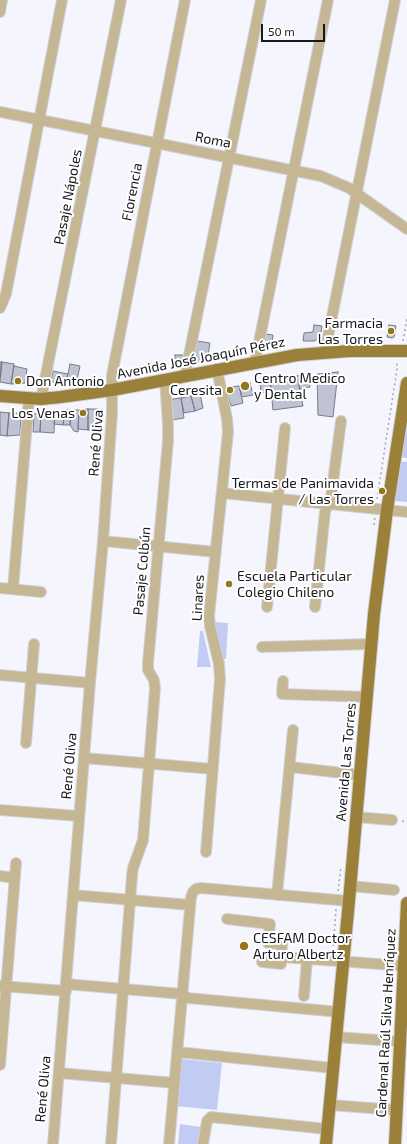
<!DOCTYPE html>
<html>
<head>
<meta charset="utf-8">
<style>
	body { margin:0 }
	#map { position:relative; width:407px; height:1144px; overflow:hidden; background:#f5f6fd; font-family:"Exo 2",sans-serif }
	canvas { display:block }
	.scale { position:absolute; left:261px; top:24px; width:64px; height:18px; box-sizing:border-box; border:2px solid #17181d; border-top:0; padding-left:5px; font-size:12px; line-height:14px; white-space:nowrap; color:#17181d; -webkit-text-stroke:3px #fff; paint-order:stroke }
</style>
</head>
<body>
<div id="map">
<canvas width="407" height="1144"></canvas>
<div class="scale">50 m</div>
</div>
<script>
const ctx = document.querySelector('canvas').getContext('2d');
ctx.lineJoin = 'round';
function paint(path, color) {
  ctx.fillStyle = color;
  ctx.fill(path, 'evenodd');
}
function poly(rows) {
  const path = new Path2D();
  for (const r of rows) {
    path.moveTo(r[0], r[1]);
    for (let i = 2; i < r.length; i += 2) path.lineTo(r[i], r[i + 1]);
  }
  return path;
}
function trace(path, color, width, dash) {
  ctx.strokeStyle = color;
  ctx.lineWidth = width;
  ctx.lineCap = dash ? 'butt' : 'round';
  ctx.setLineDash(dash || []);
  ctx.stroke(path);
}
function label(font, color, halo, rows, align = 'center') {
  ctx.font = font + ' "Exo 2",sans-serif';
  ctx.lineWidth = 4;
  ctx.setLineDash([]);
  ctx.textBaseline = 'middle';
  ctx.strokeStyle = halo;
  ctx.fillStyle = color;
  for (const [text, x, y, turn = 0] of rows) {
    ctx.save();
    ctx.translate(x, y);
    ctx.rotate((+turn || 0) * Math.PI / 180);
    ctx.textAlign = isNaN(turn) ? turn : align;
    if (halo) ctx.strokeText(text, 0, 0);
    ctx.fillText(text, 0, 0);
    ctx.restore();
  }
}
paint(poly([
	[407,408,407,458,399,457],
	[399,461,407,462,407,502,394,501],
	[214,622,228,623,226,659,222,659],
	[200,631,203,631,211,667,197,667],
	[182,1059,222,1063,217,1110,176,1106],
	[180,1124,201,1127,199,1144,178,1144]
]), '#c2cbf3');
const building = poly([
	[314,325,322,326,320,338,314,341,303,341,304,333,313,332,314,325],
	[389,325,396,326,394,337,392,338,387,337,389,325],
	[265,334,273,335,272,345,264,344,265,334],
	[197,341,210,343,207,362,193,362,197,341],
	[175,355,186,355,185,361,181,364,175,366,175,355],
	[0,362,2,362,0,377,0,362],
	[2,362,14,364,11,384,0,382,2,362],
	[70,364,80,366,76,385,66,383,70,364],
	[14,366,27,369,25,383,11,384,14,366],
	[53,371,68,374,65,385,54,383,51,380,53,371],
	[338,372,333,417,318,415,317,374,338,372],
	[308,374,310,387,300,389,297,376,308,374],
	[297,376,303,406,273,410,270,380,297,376],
	[270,380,272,391,261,393,260,382,270,380],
	[250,383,253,395,242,397,239,386,250,383],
	[239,386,243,403,231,406,227,392,230,387,239,386],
	[200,394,203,408,195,411,191,396,200,394],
	[191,396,195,411,184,413,181,398,191,396],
	[181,398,184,418,172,420,170,403,173,399,181,398],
	[88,409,98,409,101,415,99,432,88,430,88,409],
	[88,409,88,430,78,429,79,410,88,409],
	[65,410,71,410,70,425,63,425,65,410],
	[65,410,63,425,54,424,55,411,65,410],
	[71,410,79,410,78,432,74,431,70,425,71,410],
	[55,411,54,433,40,432,41,413,55,411],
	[0,412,9,413,7,436,0,435,0,412],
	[9,413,19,413,21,416,20,435,7,436,9,413],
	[41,413,40,432,33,432,34,414,41,413]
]);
paint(building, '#bfc3d2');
trace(building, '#787b89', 1);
const minor = poly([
	[0,12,2,0],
	[0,112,321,176,349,188,407,229],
	[0,308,6,294,62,0],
	[325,352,395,0],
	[255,362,328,0],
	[185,375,261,0],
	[41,399,121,0],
	[222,493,407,512],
	[103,541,216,552],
	[0,588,41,592],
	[13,589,29,399],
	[267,607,285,428],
	[315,607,325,512,331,497,341,421],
	[262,647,371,644],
	[0,675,90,683],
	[283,681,282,694,367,697],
	[26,743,34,644],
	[84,758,213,769],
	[290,767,360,775],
	[0,810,79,816],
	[356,817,392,820],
	[206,852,220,679,219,664,210,626,209,616,228,432,227,419,217,369],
	[0,876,15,878],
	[350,886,394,890],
	[73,895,190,905],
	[277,895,293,730],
	[227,919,270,924,268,943,282,944,281,964,262,962],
	[281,957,407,966],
	[66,984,182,994,188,998,339,1012],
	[0,986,66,991],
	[304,996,307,959],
	[336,1037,392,1041],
	[177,1052,333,1068],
	[0,1065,16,863],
	[59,1073,175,1083],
	[330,1105,397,1110],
	[53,1144,90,683,103,541,112,413,112,375,185,0],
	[111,1144,132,876,133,868,143,840,155,688,154,680,148,670,148,663,168,441,168,425,165,379],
	[169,1144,191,897,193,892,196,889,201,888,349,901],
	[203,1144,207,1121,211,1117,327,1129]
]);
const major = poly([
	[0,396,41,399,61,397,112,390,297,355,349,351,407,351],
	[326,1144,349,901,374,614,387,510,407,383],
	[395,1144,407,903]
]);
trace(minor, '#d1d2d9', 12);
trace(major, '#d1d2d9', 14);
trace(poly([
	[403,341,407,318],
	[377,499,397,369,397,361],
	[374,525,375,517],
	[402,821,407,822],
	[338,891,341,867],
	[333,951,336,909]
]), '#a6a7ad', 1.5, [2, 3]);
trace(minor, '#c5b794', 10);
trace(major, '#9b803a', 12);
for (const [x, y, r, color] of [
	[391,331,4,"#95761d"],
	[18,381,4,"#95761d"],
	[245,386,5,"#95761d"],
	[230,390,4,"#95761d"],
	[83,413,4,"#95761d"],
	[382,491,4,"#95761d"],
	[229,584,4,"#95761d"],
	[244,946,5,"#95761d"]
]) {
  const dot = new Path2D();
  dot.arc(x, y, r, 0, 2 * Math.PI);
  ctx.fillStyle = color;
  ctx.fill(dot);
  trace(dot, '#fff', 1.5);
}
label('14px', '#17181d', '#fff', [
	["Roma",213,140,11],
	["Florencia",132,192,-79],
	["Pasaje Nápoles",68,197,-79],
	["Avenida José Joaquín Pérez",201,358,-11],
	["René Oliva",96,443,-86],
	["Pasaje Colbún",142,571,-85],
	["Linares",198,598,-87],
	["Avenida Las Torres",346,762,-85],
	["René Oliva",69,766,-85],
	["Cardenal Raúl Silva Henríquez",386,1023,-87],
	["René Oliva",43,1089,-85]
]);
label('14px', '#17181d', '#fff', [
	["Farmacia",383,323],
	["Las Torres",383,339],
	["Centro Medico",254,378,"left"],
	["y Dental",254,394,"left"],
	["Don Antonio",26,381,"left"],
	["Ceresita",222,390],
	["Los Venas",75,413],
	["Termas de Panimavida",374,483],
	["/ Las Torres",374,499],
	["Escuela Particular",237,576,"left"],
	["Colegio Chileno",237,592,"left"],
	["CESFAM Doctor",253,938,"left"],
	["Arturo Albertz",253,954,"left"]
], 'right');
</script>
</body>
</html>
